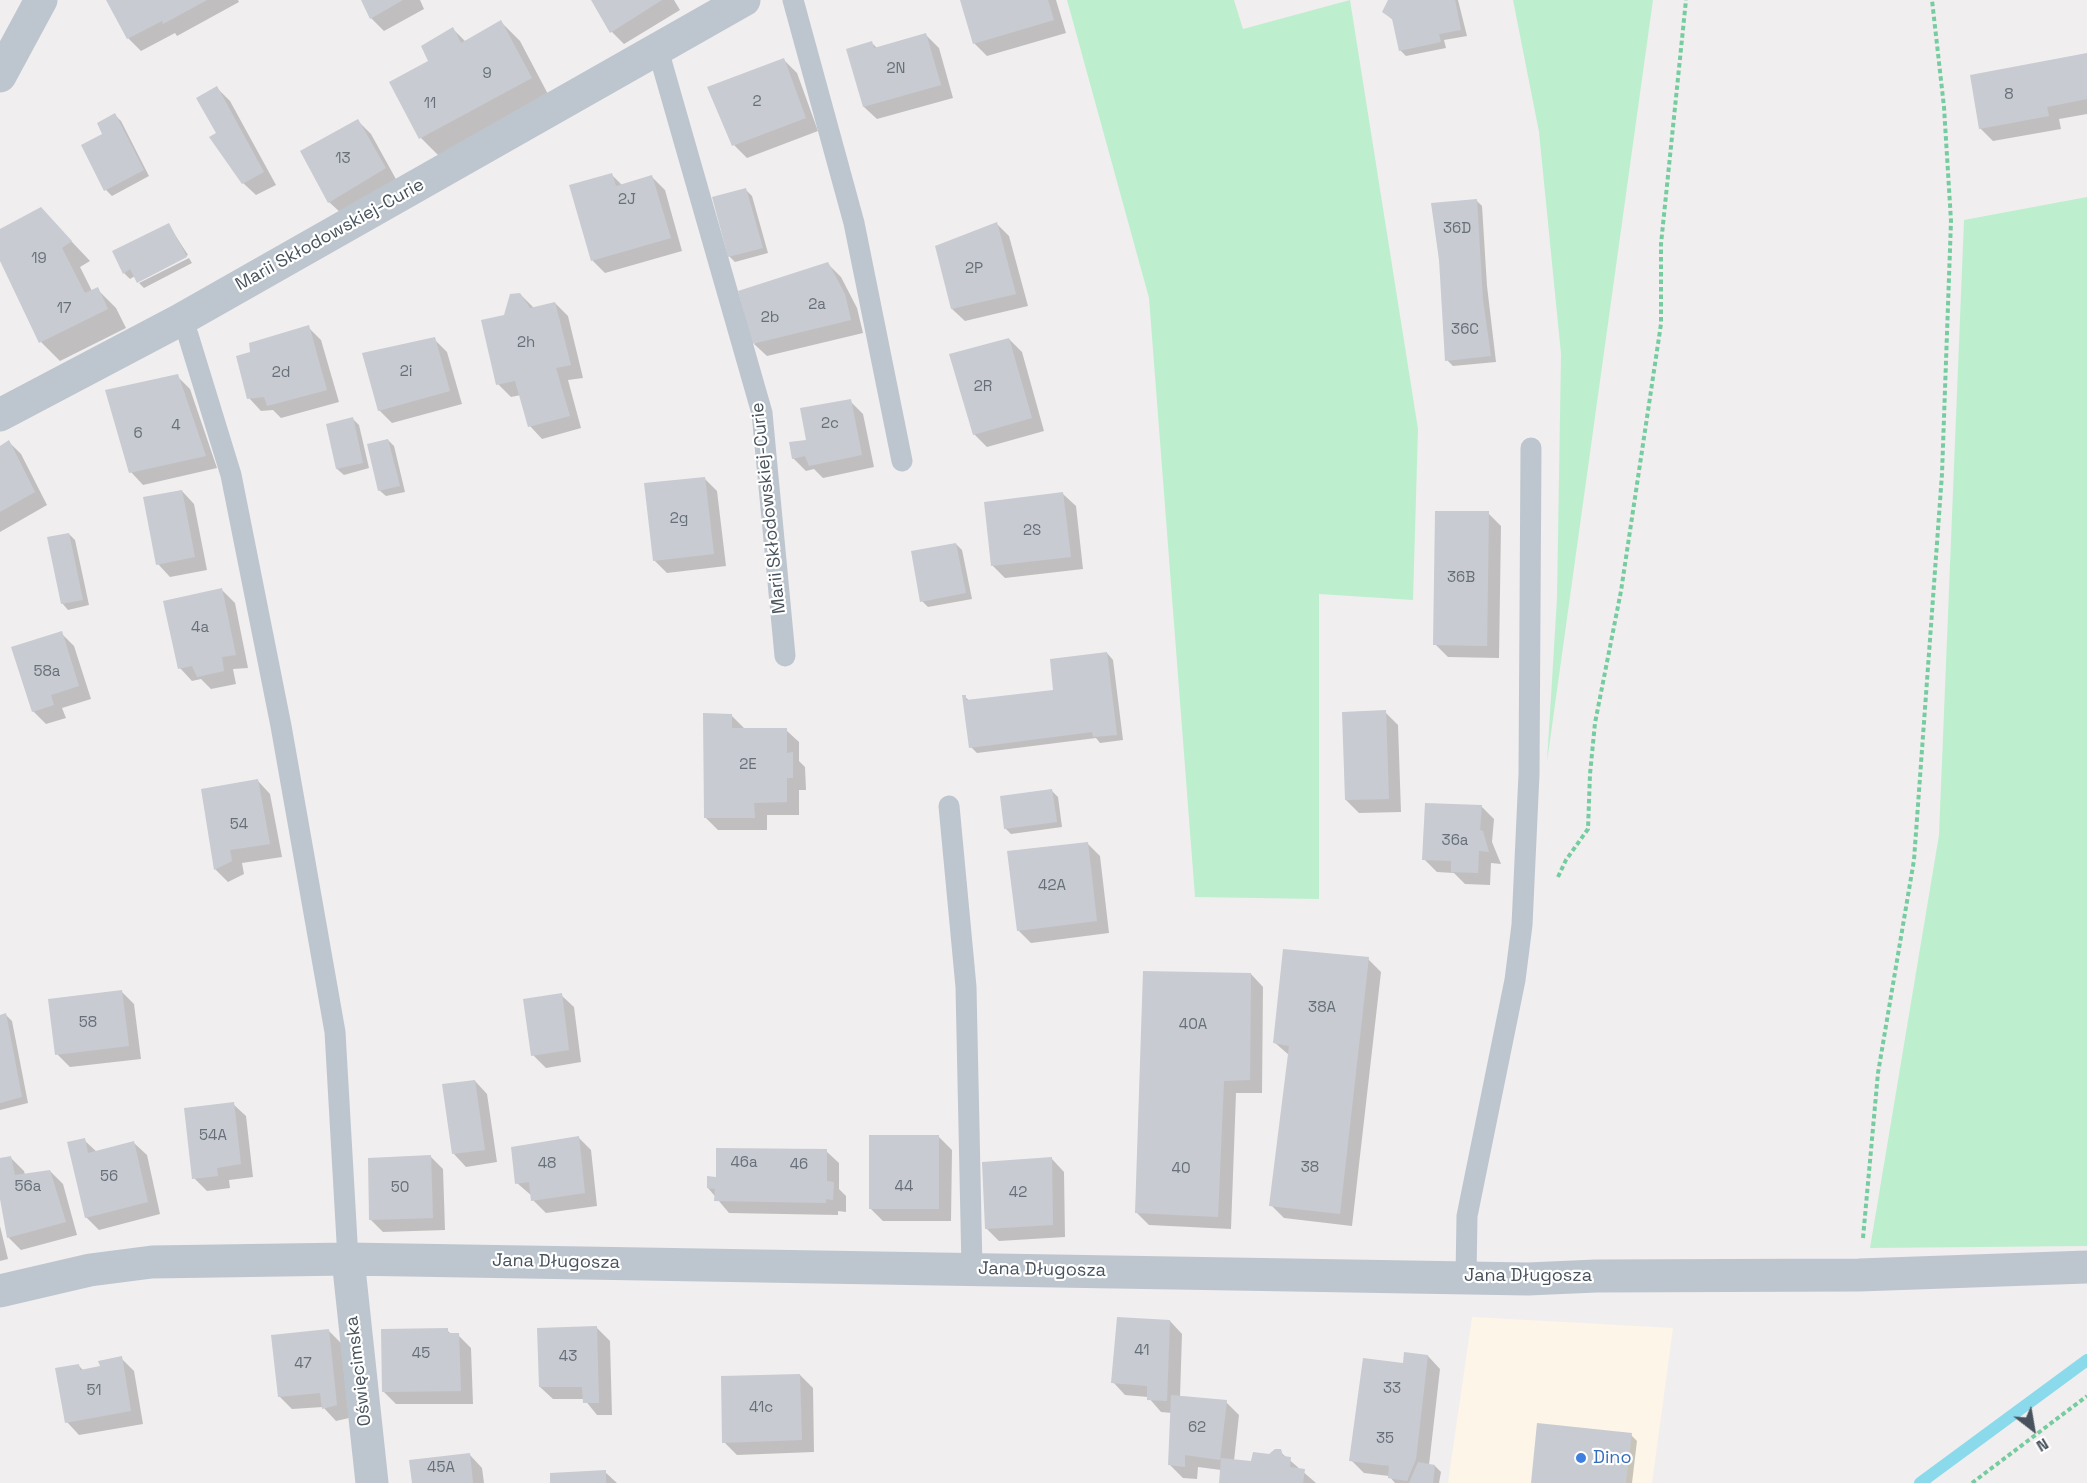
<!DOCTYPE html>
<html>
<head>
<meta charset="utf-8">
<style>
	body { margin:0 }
	#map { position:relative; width:2087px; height:1483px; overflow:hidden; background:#f1eeef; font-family:"Space Grotesk",sans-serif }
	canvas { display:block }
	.north { position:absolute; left:2003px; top:1399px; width:60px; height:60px; -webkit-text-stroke:4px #fff; paint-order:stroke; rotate:149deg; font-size:16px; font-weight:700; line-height:24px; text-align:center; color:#47525c }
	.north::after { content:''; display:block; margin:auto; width:21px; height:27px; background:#47525c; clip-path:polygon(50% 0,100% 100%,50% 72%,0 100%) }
</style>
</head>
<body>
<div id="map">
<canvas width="2087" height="1483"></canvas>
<div class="north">N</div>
</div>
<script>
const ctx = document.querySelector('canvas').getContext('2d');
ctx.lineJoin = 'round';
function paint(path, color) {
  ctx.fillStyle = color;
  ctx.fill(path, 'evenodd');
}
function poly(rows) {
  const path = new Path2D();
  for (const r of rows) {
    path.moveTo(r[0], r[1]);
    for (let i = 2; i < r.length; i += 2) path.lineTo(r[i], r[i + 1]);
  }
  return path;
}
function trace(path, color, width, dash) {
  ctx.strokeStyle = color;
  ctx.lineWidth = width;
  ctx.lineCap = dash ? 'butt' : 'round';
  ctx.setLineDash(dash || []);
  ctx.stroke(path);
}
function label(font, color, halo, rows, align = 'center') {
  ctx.font = font + ' "Space Grotesk",sans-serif';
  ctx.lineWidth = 4.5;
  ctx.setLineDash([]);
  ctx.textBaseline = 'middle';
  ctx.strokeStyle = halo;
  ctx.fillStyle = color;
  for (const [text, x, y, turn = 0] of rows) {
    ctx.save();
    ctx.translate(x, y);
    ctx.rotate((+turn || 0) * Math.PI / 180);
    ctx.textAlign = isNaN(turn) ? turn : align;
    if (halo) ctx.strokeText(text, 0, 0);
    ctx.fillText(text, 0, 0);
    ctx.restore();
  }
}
paint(poly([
	[1472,1317,1673,1328,1652,1483,1448,1483]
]), '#fcf5e8');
paint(poly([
	[1067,0,1234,0,1243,29,1350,0,1418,429,1413,600,1319,594,1319,899,1195,897,1149,298],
	[1513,0,1653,0,1547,762,1557,598,1561,354,1539,132],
	[2087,197,2087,1246,1870,1248,1939,835,1964,220]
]), '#bdefcf');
paint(poly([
	[108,0,238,0,239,2,177,36,175,33,141,51,128,38],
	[363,0,420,0,424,9,384,31,371,18],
	[592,0,674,0,680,10,624,44,612,32],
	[961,0,1056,0,1066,33,987,56,974,43],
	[1390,0,1458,0,1467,36,1444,40,1446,48,1406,56,1400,50,1394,21,1384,12],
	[501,22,520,41,550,98,440,157,421,138,391,83,430,62,453,29,466,42],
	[926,35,939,48,953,98,877,119,864,107,871,42,878,49],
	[2087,55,2087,114,2059,119,2061,129,1993,141,1980,128],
	[784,60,797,73,818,131,747,158,734,145],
	[217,88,230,101,276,185,256,195,243,183],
	[115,115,121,121,149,176,112,196,106,190,104,134],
	[358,121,371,134,397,181,342,214,329,202],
	[612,175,622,185,652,177,665,190,682,251,605,273,593,261,571,186],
	[746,190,752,196,768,253,735,262,729,256],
	[1476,200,1482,206,1487,286,1496,362,1453,366,1447,360],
	[41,209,90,261,80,267,92,291,97,289,116,308,126,328,60,361,41,342,0,257,0,231],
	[996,223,1009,236,1028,306,965,321,952,309],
	[168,224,188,255,138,280,135,276,130,279,124,273],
	[189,258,192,263,144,288,139,283],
	[828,264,841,277,857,308,863,333,767,356,754,344],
	[520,294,534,308,555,303,568,316,583,378,568,380,581,428,542,439,530,426,521,395,511,397,498,384,505,317],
	[308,327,321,340,339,402,281,418,273,410,261,411,249,398,251,353],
	[434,339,447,352,462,404,392,423,379,410],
	[1009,339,1022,352,1044,431,987,447,974,434],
	[177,376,190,389,217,468,143,485,131,472],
	[850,401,863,414,874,467,823,478,814,469,806,471,793,458],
	[353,419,359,425,369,468,344,475,337,469],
	[388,440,394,446,405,492,386,496,379,490],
	[9,442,21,454,47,505,0,532,0,448],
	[704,478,717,491,726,566,667,573,654,560],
	[182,491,194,504,207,570,170,577,158,564],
	[1063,494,1076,506,1083,569,1005,578,992,565],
	[1488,513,1501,526,1499,658,1448,657,1435,644],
	[69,534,75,540,89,605,68,610,62,603],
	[956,544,962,550,972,599,928,607,922,601],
	[222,590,235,603,248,668,233,669,236,684,211,689,201,679,192,681,180,668],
	[61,633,74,646,91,699,62,708,66,718,46,724,33,711],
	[1107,653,1113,660,1123,740,1100,743,1096,738,977,753,971,747,965,697,970,701,1055,691],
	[1385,712,1398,725,1401,812,1359,813,1346,800],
	[731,715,744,728,786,730,799,742,799,761,805,767,806,790,799,790,799,815,767,815,767,830,718,830,705,817],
	[258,781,270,794,282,857,242,863,244,874,228,882,215,869],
	[1052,791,1058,797,1062,827,1011,834,1005,828],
	[1481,806,1494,819,1492,842,1501,864,1491,863,1490,885,1465,884,1454,873,1437,872,1424,859],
	[1087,843,1100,856,1109,933,1031,943,1018,930],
	[1368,959,1381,972,1352,1226,1284,1218,1271,1205,1289,1055,1274,1042],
	[1251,974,1263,987,1262,1093,1236,1093,1231,1229,1149,1225,1136,1212],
	[121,991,134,1004,141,1059,70,1067,57,1054],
	[561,995,574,1007,581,1062,546,1068,533,1055],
	[6,1015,12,1021,28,1103,0,1110,0,1016],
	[475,1081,487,1094,497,1162,466,1167,454,1154],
	[233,1104,246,1116,253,1177,229,1180,230,1188,207,1191,194,1178],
	[939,1137,952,1150,951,1221,883,1221,870,1208],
	[579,1138,591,1150,597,1206,546,1213,533,1200,532,1196,517,1183],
	[84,1140,97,1152,134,1143,147,1155,160,1214,99,1230,86,1217],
	[826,1151,839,1163,839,1189,846,1196,846,1212,838,1211,838,1215,729,1213,708,1188,717,1178],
	[430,1156,443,1169,445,1230,383,1232,370,1219],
	[11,1158,24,1171,25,1175,50,1171,63,1184,77,1235,21,1250,8,1237,0,1189,0,1159],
	[1052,1159,1064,1172,1065,1237,999,1241,986,1228],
	[0,1226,8,1259,0,1261],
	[1170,1321,1182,1334,1180,1397,1226,1402,1239,1415,1234,1461,1252,1463,1278,1450,1316,1483,1220,1483,1221,1470,1198,1467,1197,1479,1183,1478,1170,1465,1172,1413,1161,1412,1148,1397,1125,1395,1113,1382],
	[597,1328,610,1341,612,1415,597,1415,584,1399,553,1399,540,1387],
	[328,1330,341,1343,349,1418,336,1421,323,1407,292,1409,279,1396],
	[447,1330,452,1335,458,1335,471,1348,473,1404,396,1404,384,1392],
	[1428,1356,1440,1369,1429,1465,1435,1466,1441,1472,1439,1483,1395,1483,1389,1476,1364,1473,1351,1460,1404,1365],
	[121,1358,134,1371,143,1424,79,1435,67,1422,78,1365,84,1371,102,1367],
	[800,1375,813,1388,814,1452,737,1455,724,1442],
	[1631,1435,1637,1441,1632,1483,1532,1483],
	[470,1455,482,1468,484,1483,413,1483],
	[605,1472,617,1483,552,1483]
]), '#0003');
trace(poly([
	[1920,1483,2087,1360]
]), '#8adaec', 12);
paint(poly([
	[106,0,207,0,163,24,162,21,127,39],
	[361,0,403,0,370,19],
	[591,0,662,0,610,33],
	[960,0,1048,0,1054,20,973,44],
	[1388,0,1455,0,1461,30,1439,34,1441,42,1399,51,1392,19,1382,12],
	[501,20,532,78,419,139,389,82,428,61,421,46,453,27,461,43],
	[926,33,941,85,863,107,846,49,872,41,874,48],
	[2087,53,2087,99,2047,107,2049,116,1979,129,1970,75],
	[784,58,806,118,732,146,707,87],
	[217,86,264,172,242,184,209,137,216,133,196,98],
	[115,113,144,170,104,191,81,145,102,134,97,123],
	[358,119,386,168,328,203,300,151],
	[612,173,616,186,652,175,671,238,591,261,569,185],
	[746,188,763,248,728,257,712,197],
	[1477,199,1483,300,1491,356,1445,361,1439,260,1431,203],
	[41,207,72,241,62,248,85,293,98,287,108,309,39,343,0,261,0,229],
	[997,222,1016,294,951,309,935,246],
	[169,223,187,257,137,283,130,269,123,274,112,251],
	[828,262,845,294,851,320,752,344,738,291],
	[520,293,530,308,555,302,571,365,556,368,570,416,528,427,515,381,496,385,481,320,504,315,510,294],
	[309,325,327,390,267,406,264,397,247,399,236,356,250,352,249,343],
	[435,337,450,391,378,411,362,353],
	[1009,338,1032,418,973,435,949,354],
	[178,374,206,456,129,473,105,390],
	[851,399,862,455,809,466,805,456,792,459,789,442,806,440,800,408],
	[353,417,363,463,336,469,326,424],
	[388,439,400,486,378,491,367,444],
	[9,440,35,492,0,512,0,446],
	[705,477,714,554,653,561,644,483],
	[182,490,195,557,156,565,143,497],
	[1063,492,1071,557,991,566,984,502],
	[1435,511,1489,511,1487,646,1433,645],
	[69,533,83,600,61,604,47,537],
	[956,543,966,593,920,602,911,551],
	[222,588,236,655,222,657,224,671,197,677,192,666,178,669,163,601],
	[62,631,79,686,51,695,54,705,32,712,11,647],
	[1107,652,1117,735,1093,737,1092,732,969,748,962,695,966,695,966,700,1053,690,1050,659],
	[1386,710,1389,799,1345,800,1342,712],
	[703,713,732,714,732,728,787,728,787,753,793,752,793,778,787,778,787,802,754,803,755,818,704,818],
	[258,779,270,844,230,850,232,861,214,870,201,789],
	[1052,789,1057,822,1004,829,1000,796],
	[1425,803,1482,805,1480,830,1483,831,1489,852,1479,851,1478,873,1451,872,1451,861,1422,860],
	[1088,842,1097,921,1017,931,1007,851],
	[1283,949,1369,957,1340,1214,1269,1206,1289,1046,1273,1043],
	[1143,971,1251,973,1250,1080,1224,1081,1218,1217,1135,1213],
	[122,990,129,1046,55,1055,48,999],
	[562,993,569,1050,531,1056,523,999],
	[6,1013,22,1097,0,1103,0,1015],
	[475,1080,485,1150,452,1154,442,1084],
	[234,1102,241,1164,217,1168,218,1176,192,1179,184,1108],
	[869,1135,939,1135,939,1209,869,1209],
	[579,1136,585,1193,531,1201,529,1182,515,1184,511,1147],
	[85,1138,88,1153,134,1141,148,1202,85,1218,67,1142],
	[716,1148,827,1149,827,1181,834,1182,833,1200,826,1199,826,1203,714,1201,715,1189,707,1188,707,1176,716,1177],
	[431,1155,433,1218,369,1220,368,1158],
	[11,1156,15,1175,50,1170,66,1222,7,1238,0,1199,0,1158],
	[1052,1157,1053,1225,985,1229,982,1162],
	[1117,1317,1170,1320,1167,1401,1147,1400,1147,1386,1111,1383],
	[597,1326,599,1403,583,1403,582,1387,539,1387,537,1328],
	[448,1328,448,1333,459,1333,461,1391,382,1392,381,1329],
	[329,1329,337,1405,322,1409,320,1393,278,1397,271,1335],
	[1404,1352,1428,1355,1416,1459,1407,1481,1388,1478,1389,1466,1349,1461,1363,1358,1403,1363],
	[122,1356,131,1411,65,1423,55,1368,79,1364,80,1370,100,1366,98,1361],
	[800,1374,802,1440,722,1443,721,1376],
	[1171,1395,1227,1400,1220,1460,1185,1455,1185,1467,1168,1465],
	[1537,1423,1632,1433,1626,1483,1531,1483],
	[1275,1449,1281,1449,1283,1456,1291,1457,1290,1467,1305,1469,1303,1483,1219,1483,1221,1458,1251,1461,1253,1452,1269,1454],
	[470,1453,473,1483,412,1483,409,1460],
	[1418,1462,1435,1465,1433,1483,1409,1483],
	[606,1470,606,1483,550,1483,550,1473]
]), '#c8cbd1');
trace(poly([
	[1558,877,1566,860,1588,829,1590,774,1595,723,1621,591,1661,324,1661,244,1686,0],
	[1863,1238,1878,1073,1914,860,1942,474,1951,221,1944,107,1932,0],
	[1972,1483,2087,1396]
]), '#75cd9f', 4, [4.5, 3]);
trace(poly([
	[793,0,854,223,902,461],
	[658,50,762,413,785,656],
	[180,320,188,335,231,475,281,726,335,1032,348,1259],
	[949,806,966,987,972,1269],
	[1466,1276,1467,1216,1515,980,1522,925,1529,774,1531,448]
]), '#bdc6ce', 21);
trace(poly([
	[0,76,41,0],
	[0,415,180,320,744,0],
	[348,1259,372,1483],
	[0,1291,90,1270,152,1262,348,1259,1528,1279,1596,1276,1859,1275,2087,1267]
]), '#bdc6ce', 33);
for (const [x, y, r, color] of [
	[1581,1458,6,"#3f7fe0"]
]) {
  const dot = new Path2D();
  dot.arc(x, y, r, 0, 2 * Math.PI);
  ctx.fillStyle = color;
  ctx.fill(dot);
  trace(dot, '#fff', 2);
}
label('15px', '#677079', null, [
	["2N",896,69],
	["9",487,74],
	["8",2009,95],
	["2",757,102],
	["11",430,104],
	["13",343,159],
	["2J",627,200],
	["36D",1457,229],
	["19",39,259],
	["2P",974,269],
	["2a",817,305],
	["17",64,309],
	["2b",770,318],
	["36C",1465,330],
	["2h",526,343],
	["2i",406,372],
	["2d",281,373],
	["2R",983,387],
	["2c",830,424],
	["4",176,426],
	["6",138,434],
	["2g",679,519],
	["2S",1032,531],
	["36B",1461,578],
	["4a",200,628],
	["58a",47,672],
	["2E",748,765],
	["54",239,825],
	["36a",1455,841],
	["42A",1052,886],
	["38A",1322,1008],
	["58",88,1023],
	["40A",1193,1025],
	["54A",213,1136],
	["46a",744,1163],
	["48",547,1164],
	["46",799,1165],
	["38",1310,1168],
	["40",1181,1169],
	["56",109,1177],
	["56a",28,1187],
	["44",904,1187],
	["50",400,1188],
	["42",1018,1193],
	["41",1142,1351],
	["45",421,1354],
	["43",568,1357],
	["47",303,1364],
	["33",1392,1389],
	["51",94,1391],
	["41c",761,1408],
	["62",1197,1428],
	["35",1385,1439],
	["45A",441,1468]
]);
label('18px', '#47525c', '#fff', [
	["Marii Skłodowskiej-Curie",330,235,-29],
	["Marii Skłodowskiej-Curie",769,508,-96],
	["Jana Długosza",556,1262,1],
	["Jana Długosza",1042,1270,1],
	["Jana Długosza",1528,1276],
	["Oświęcimska",359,1371,-97]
]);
label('18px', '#366cbe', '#fff', [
	["Dino",1593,1458]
], 'left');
</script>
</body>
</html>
